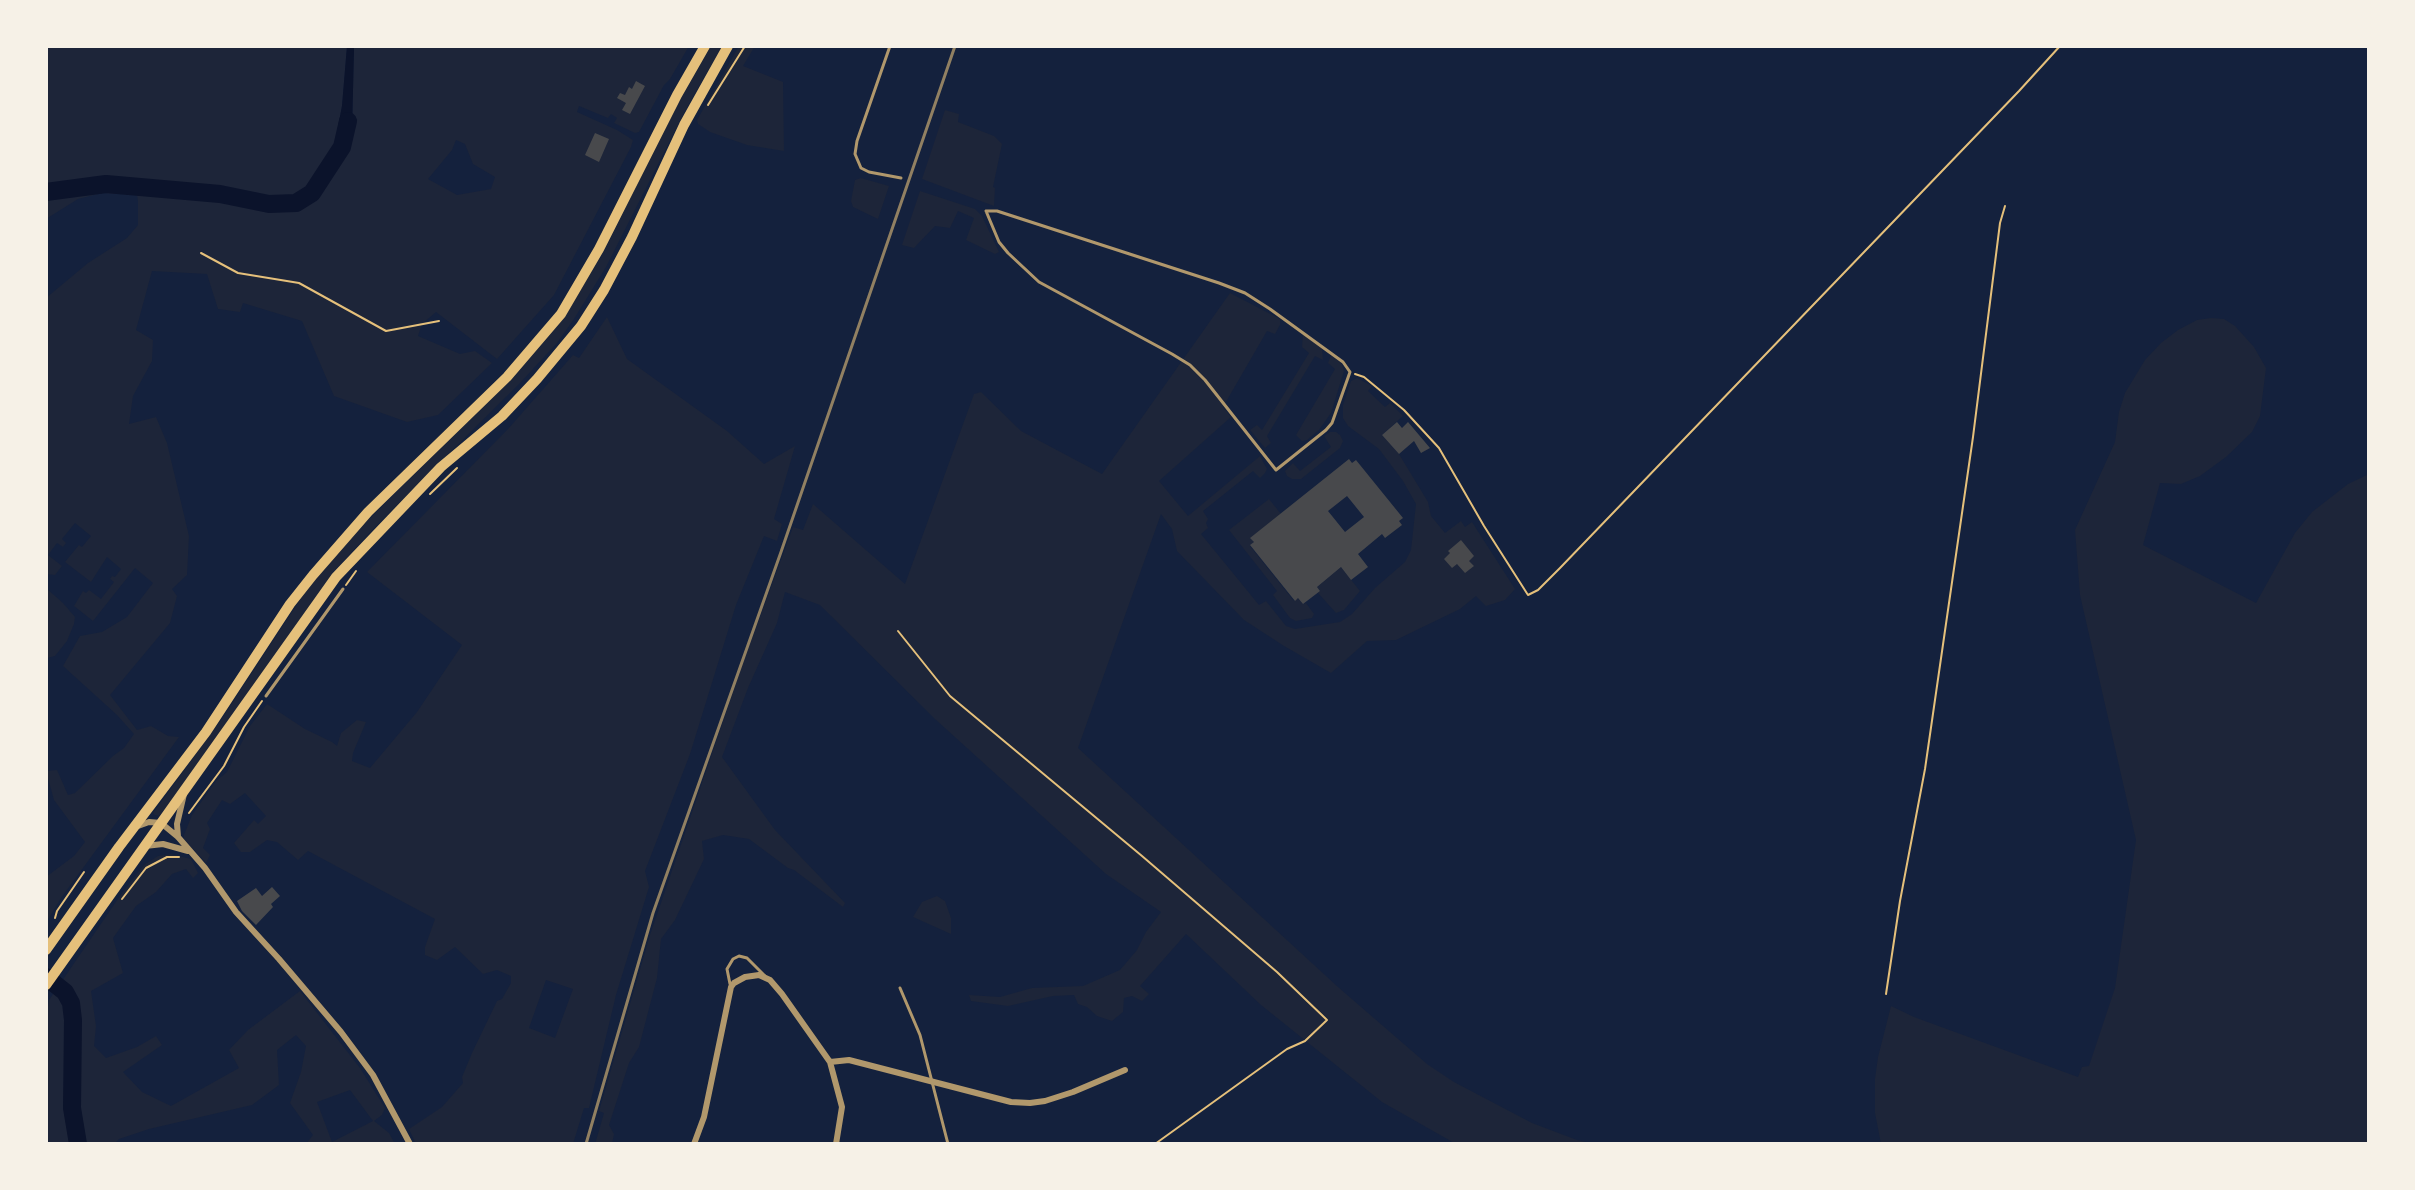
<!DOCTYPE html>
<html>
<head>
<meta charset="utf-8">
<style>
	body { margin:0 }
	#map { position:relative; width:2415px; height:1190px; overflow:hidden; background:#14213d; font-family:"Golos Text",sans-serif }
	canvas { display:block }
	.frame { position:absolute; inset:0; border:48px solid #f6f1e7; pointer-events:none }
</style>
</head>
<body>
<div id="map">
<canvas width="2415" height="1190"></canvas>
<div class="frame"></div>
</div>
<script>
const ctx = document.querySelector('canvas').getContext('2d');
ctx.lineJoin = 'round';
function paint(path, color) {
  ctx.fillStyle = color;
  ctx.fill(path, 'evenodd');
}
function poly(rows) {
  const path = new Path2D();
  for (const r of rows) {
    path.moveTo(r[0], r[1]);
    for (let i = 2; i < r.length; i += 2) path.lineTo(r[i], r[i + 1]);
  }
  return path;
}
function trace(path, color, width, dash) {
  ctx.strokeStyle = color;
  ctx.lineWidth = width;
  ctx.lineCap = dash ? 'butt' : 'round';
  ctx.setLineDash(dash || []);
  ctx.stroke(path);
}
paint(poly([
	[46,46,347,46,342,106,337,136,348,145,352,130,354,46,689,46,670,79,664,85,639,132,635,133,614,123,617,118,611,114,608,118,579,106,577,112,617,130,633,140,631,147,554,295,497,359,436,312,422,324,418,336,460,354,475,351,492,363,438,415,407,422,334,396,302,321,243,303,240,312,218,309,207,274,152,271,136,330,153,340,152,361,133,396,129,424,156,417,167,443,189,536,187,575,172,589,177,596,170,623,110,695,137,730,151,726,168,736,179,737,61,898,46,923,46,877,74,856,85,842,54,800,46,771,57,770,68,795,75,793,113,756,124,748,134,734,117,715,63,666,80,636,102,632,127,617,153,583,135,568,93,621,74,606,83,591,86,593,89,590,101,599,114,582,110,579,112,576,115,577,121,569,107,557,91,582,65,562,79,545,82,547,91,536,75,523,62,539,66,543,63,547,57,543,48,555,62,566,55,575,46,574,46,298,88,263,127,238,138,225,138,201,137,195,102,193,78,199,46,219],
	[456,140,465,144,473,164,495,177,491,189,457,195,428,179,452,150],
	[711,46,722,46,685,111,606,267,574,319,557,343,520,383,377,525,334,571,167,807,159,816,155,815,153,813,221,720,301,598,318,576,366,522,514,377,559,324,601,257,676,107],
	[739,46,755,46,743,66,783,82,784,151,747,145,710,132,698,124,697,120],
	[945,110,959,114,958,122,994,136,1002,144,993,187,995,188,994,206,922,179],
	[861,178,889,186,878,219,853,207,851,201,855,180],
	[920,191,975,209,982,216,999,252,995,254,966,240,974,218,958,211,950,228,935,226,914,248,902,245],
	[1230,293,1280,319,1280,325,1275,334,1267,331,1223,407,1231,417,1159,481,1188,516,1260,456,1267,469,1265,473,1260,478,1253,471,1203,511,1208,519,1206,523,1208,528,1201,534,1259,605,1266,601,1286,626,1295,629,1340,622,1352,614,1375,588,1405,562,1411,550,1416,504,1403,481,1379,449,1348,426,1343,418,1343,405,1351,381,1357,378,1372,386,1368,391,1385,407,1390,403,1403,416,1382,435,1399,454,1428,502,1431,516,1445,533,1461,521,1465,527,1472,522,1515,589,1505,600,1486,606,1476,596,1460,609,1396,640,1367,641,1331,673,1284,646,1244,620,1177,551,1172,529,1161,514,1078,748,1338,987,1427,1064,1454,1082,1532,1123,1577,1140,1594,1144,1456,1144,1382,1102,1261,1005,1186,934,1140,986,1149,994,1142,1001,1132,996,1124,998,1123,1012,1112,1021,1097,1016,1087,1007,1078,1004,1074,995,1053,996,1008,1006,971,1001,969,995,1000,997,1032,988,1083,986,1120,970,1137,950,1146,932,1161,912,1106,874,935,719,820,605,785,592,777,623,748,688,722,757,775,830,845,903,843,907,794,870,788,868,749,839,723,835,702,841,704,859,675,920,661,939,657,978,639,1047,629,1063,609,1125,614,1134,612,1144,595,1144,604,1113,599,1111,650,935,741,669,793,527,803,530,813,504,905,584,974,394,981,392,1021,431,1102,474],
	[607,317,627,359,727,431,764,464,795,446,774,519,782,524,777,541,764,536,736,605,690,754,645,871,649,887,616,995,589,1108,584,1108,573,1144,416,1144,409,1129,442,1107,463,1083,462,1077,472,1053,497,1001,502,999,511,983,511,976,497,970,483,974,455,947,437,960,425,955,425,947,435,919,308,851,298,860,277,842,267,840,250,852,241,852,234,843,254,820,258,824,266,816,245,793,230,804,222,800,207,823,210,829,203,848,210,855,206,863,184,839,184,835,192,815,216,781,227,772,250,726,267,704,305,729,332,742,337,746,341,733,357,720,366,722,353,753,352,761,370,768,417,712,462,645,367,572,508,429,573,355,579,358],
	[546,980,573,989,555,1038,529,1028],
	[2211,318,2224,319,2235,326,2254,347,2266,368,2260,416,2252,432,2226,457,2200,476,2181,484,2160,483,2143,545,2256,603,2295,533,2312,512,2348,484,2369,474,2369,1144,1881,1144,1875,1113,1875,1079,1878,1057,1891,1006,1914,1017,2078,1077,2082,1067,2089,1066,2115,988,2136,840,2080,595,2075,530,2115,442,2119,412,2125,393,2145,360,2161,343,2178,330,2197,320],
	[1303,334,1322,348,1323,360,1315,356,1267,436,1271,443,1265,448,1250,430,1257,425,1262,430,1309,353,1302,347],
	[1331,355,1342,364,1344,371,1331,413,1319,430,1307,440,1302,441,1296,435,1335,369,1328,363],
	[1330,432,1336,432,1340,435,1343,441,1340,448,1301,479,1292,479,1287,476,1285,471,1293,463,1300,471,1331,447,1324,436],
	[1269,499,1281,514,1251,538,1254,542,1250,546,1294,601,1298,598,1303,604,1306,603,1314,614,1312,618,1296,621,1290,618,1273,595,1277,591,1229,530],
	[1341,567,1360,591,1344,610,1336,613,1318,593,1320,591,1317,587],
	[46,588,63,603,75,617,74,624,67,641,55,656,47,658],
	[171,854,191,859,198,873,193,878,186,869,172,874,156,892,136,906,113,938,123,973,91,991,96,1026,94,1046,106,1058,137,1047,156,1036,162,1045,123,1072,142,1092,171,1106,239,1068,229,1050,248,1030,300,991,360,1068,385,1108,382,1115,374,1121,389,1133,395,1144,306,1144,313,1135,290,1103,301,1072,306,1046,296,1035,277,1050,279,1085,252,1105,149,1129,119,1139,114,1144,46,1144,46,1018,49,1000,122,893,144,865,158,856],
	[350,1090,373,1121,332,1142,317,1102],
	[937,896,945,901,951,918,951,934,913,917,922,902]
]), '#1d2539');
paint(poly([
	[347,46,354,46,354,49,352,130,349,145,336,137,342,106]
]), '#0b132b');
trace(poly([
	[46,192,106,184,220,194,269,204,296,203,312,193,342,147,348,121],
	[46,977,65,992,71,1003,73,1020,72,1108,78,1144]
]), '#0b132b', 18);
paint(poly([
	[636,81,645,86,630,114,622,110,626,103,617,98,620,93,625,95,629,87,632,89],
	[595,133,609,139,599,162,585,155],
	[1397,422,1402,428,1408,422,1430,448,1421,453,1414,441,1399,454,1382,435],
	[1349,459,1352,463,1356,460,1403,518,1399,521,1402,525,1385,538,1382,534,1358,554,1368,567,1351,580,1341,567,1317,587,1320,591,1303,604,1298,598,1295,601,1250,545,1254,542,1250,538],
	[1347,496,1364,517,1345,532,1328,511],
	[1461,540,1474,556,1469,561,1474,566,1465,573,1457,564,1452,568,1444,559,1450,553,1448,551],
	[272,887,280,896,271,904,273,907,256,925,242,911,237,901,256,888,262,896]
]), '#48494c');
trace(poly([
	[708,105,745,46],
	[201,253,238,273,299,283,386,331,439,321],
	[1355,374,1364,377,1404,410,1439,448,1484,526,1528,595,1538,590,1560,568,2019,91,2060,46],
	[430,494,457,468],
	[346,585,356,571],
	[898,631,950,696,1142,856,1277,972,1327,1020,1305,1041,1287,1049,1155,1144],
	[189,813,224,766,244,727,262,701],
	[122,899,146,868,167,857,179,857],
	[55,918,57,911,84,872],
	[1886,994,1900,901,1925,769,1973,437,2000,223,2005,206]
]), '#e5c07b', 2);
trace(poly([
	[890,46,857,141,855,154,861,168,869,172,901,178],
	[986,211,997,211,1219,283,1245,293,1270,309,1343,362,1350,372,1332,423,1326,430,1276,470,1205,380,1190,365,1172,354,1039,282,1008,253,999,242,986,211],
	[266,696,343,589],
	[730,984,727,969,733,959,739,956,747,958,765,976],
	[900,988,920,1035,948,1144]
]), '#b1986c', 3);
trace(poly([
	[138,826,149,822,161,823,178,837,205,868,236,912,279,959,341,1032,373,1075,410,1144],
	[178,837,177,824,184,794],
	[145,846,163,844,188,851],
	[830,1062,849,1060,1011,1102,1030,1103,1045,1101,1073,1092,1125,1070],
	[694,1144,704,1117,731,987,734,983,745,977,759,975,770,980,782,994,830,1062,842,1107,836,1144]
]), '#b1986c', 6);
trace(poly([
	[46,950,119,847,206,732,290,604,313,575,368,512,507,377,561,314,599,249,677,95,705,46],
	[46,985,336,577,441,467,502,416,537,379,581,326,604,290,632,237,684,125,728,46]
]), '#e5c07b', 10);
trace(poly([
	[586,1144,653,913,781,552,955,46]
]), '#918062', 3);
</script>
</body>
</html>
